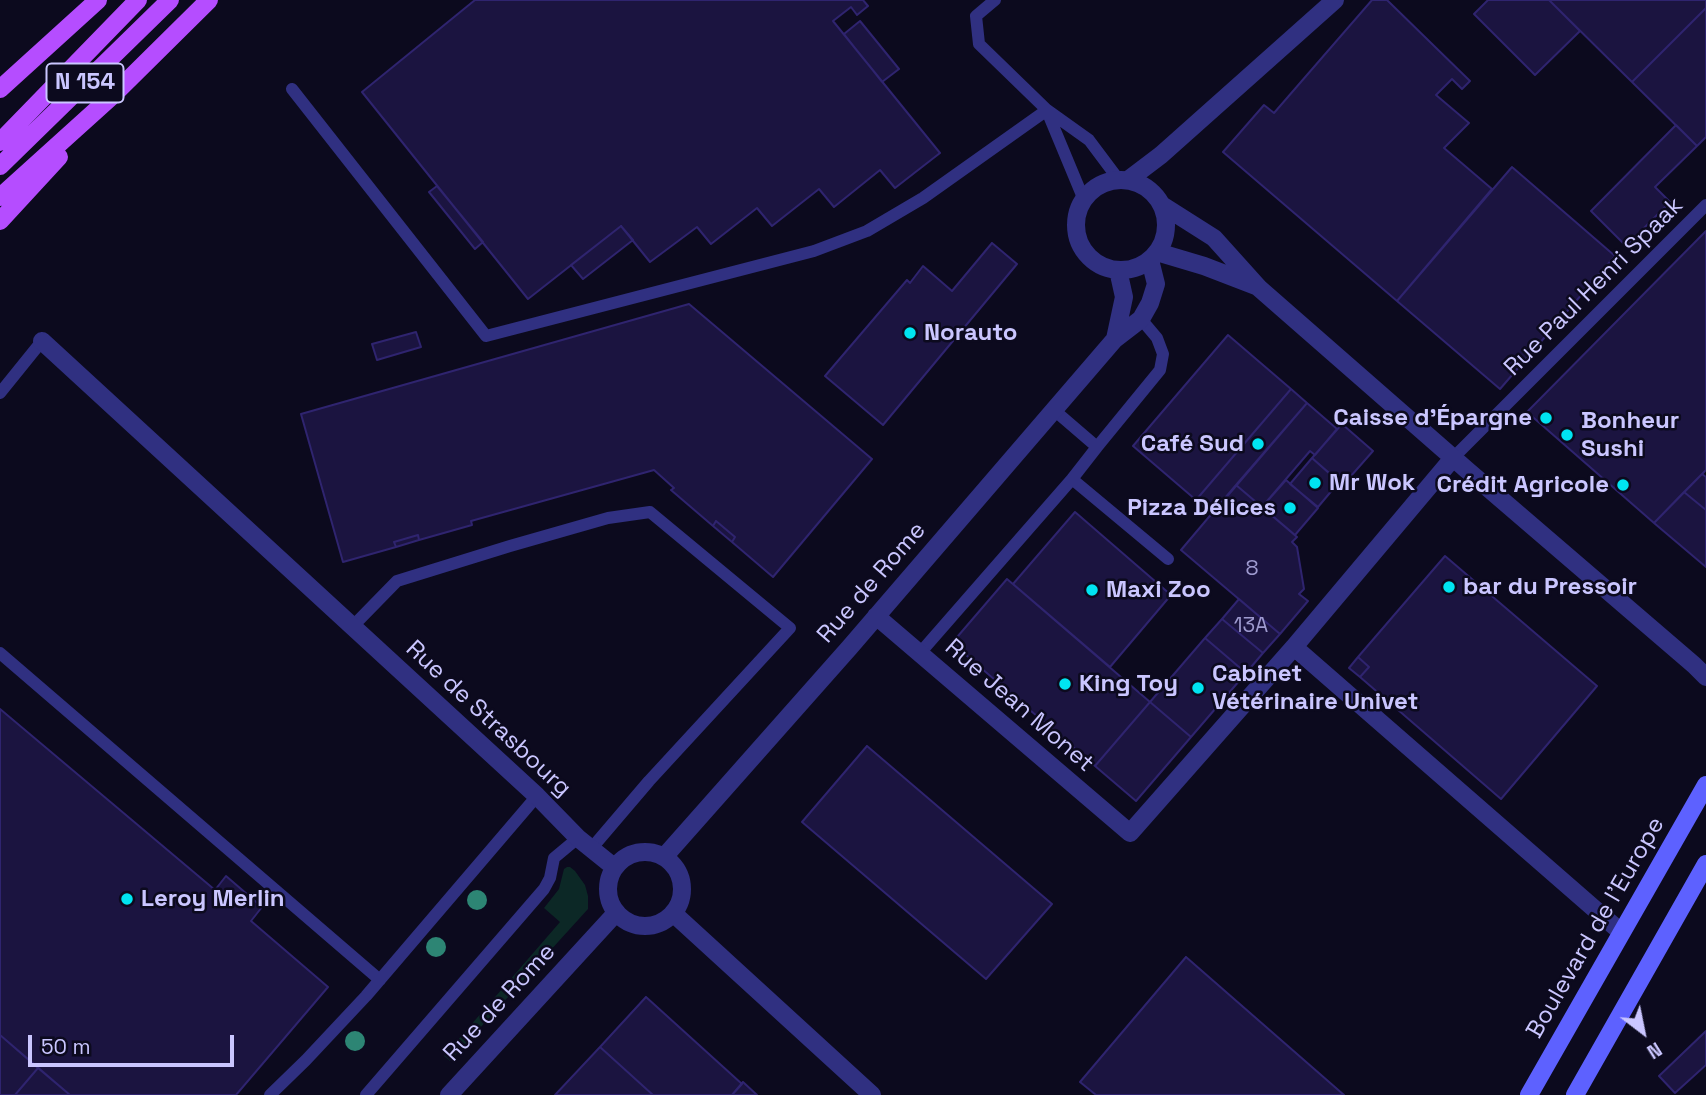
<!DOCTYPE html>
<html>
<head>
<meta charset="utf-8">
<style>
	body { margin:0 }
	#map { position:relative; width:1706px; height:1095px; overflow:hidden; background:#0c0a1e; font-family:"Space Grotesk",sans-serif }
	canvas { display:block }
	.north { position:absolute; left:1608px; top:997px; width:70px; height:70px; -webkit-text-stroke:5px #0c0a1e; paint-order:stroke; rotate:148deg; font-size:19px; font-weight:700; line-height:28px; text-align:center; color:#cac6ff }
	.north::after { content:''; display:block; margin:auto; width:24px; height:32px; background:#cac6ff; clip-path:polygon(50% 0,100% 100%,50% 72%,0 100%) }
	.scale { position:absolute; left:28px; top:1035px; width:206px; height:32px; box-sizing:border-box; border:4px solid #cac6ff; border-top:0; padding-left:9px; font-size:21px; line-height:24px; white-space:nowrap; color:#cac6ff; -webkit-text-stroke:5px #0c0a1e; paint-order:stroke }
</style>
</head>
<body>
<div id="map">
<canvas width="1706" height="1095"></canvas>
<div class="north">N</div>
<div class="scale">50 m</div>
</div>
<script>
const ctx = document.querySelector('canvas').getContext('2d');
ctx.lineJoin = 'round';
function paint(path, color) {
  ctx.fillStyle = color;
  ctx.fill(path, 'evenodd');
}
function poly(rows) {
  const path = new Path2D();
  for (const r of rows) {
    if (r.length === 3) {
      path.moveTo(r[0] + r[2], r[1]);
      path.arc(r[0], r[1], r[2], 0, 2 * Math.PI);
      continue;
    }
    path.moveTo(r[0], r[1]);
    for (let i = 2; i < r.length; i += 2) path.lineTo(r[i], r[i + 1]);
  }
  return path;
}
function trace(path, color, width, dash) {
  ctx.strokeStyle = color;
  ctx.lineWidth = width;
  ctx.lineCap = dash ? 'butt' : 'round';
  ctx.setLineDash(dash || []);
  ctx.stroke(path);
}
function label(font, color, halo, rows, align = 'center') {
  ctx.font = font + ' "Space Grotesk",sans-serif';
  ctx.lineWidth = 5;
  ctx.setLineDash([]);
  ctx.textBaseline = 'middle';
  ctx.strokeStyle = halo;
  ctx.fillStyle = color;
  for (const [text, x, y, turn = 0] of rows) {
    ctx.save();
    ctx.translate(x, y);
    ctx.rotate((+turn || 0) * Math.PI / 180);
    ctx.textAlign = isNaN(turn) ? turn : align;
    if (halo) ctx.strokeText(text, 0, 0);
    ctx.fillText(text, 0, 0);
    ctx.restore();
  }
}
paint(poly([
	[567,867,570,867,575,871,585,885,588,896,588,909,450,1061,444,1056,560,922,544,908,559,889,564,869]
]), '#0c2826');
const building = poly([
	[475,0,863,0,868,6,857,15,851,7,833,21,940,153,895,188,880,170,834,207,819,189,772,226,757,208,711,244,697,227,650,262,621,226,528,299,362,92,475,0],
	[1372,0,1387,0,1470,81,1462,89,1452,79,1436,95,1469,123,1444,148,1492,189,1397,301,1223,152,1264,105,1274,113,1372,0],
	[1488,0,1549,0,1580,31,1535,75,1474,14,1488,0],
	[1549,0,1706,0,1706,8,1632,82,1549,0],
	[1706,8,1706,137,1697,146,1632,82,1706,8],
	[860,21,899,69,882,82,844,34,860,21],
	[1676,125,1697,146,1655,187,1670,202,1626,246,1591,211,1676,125],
	[1512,167,1615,256,1500,389,1397,301,1512,167],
	[437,186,483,242,475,249,429,192,437,186],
	[621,226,633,240,583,279,571,265,621,226],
	[1706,231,1706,470,1654,523,1527,412,1706,231],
	[992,243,1017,264,883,425,825,376,907,280,910,283,923,266,952,291,992,243],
	[689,304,872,459,773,577,732,542,735,537,716,521,713,526,671,490,674,488,654,470,471,521,472,525,419,540,418,535,394,542,396,547,343,562,301,414,689,304],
	[416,332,421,347,377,360,372,344,416,332],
	[1228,335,1291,389,1196,500,1133,446,1228,335],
	[1291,389,1307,403,1212,514,1196,500,1291,389],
	[1307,403,1337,429,1315,455,1310,451,1262,507,1236,485,1307,403],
	[1342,424,1373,451,1343,485,1312,458,1342,424],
	[1312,458,1339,482,1318,507,1290,484,1312,458],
	[1702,474,1706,477,1706,510,1684,492,1702,474],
	[1286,480,1318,508,1295,535,1262,507,1286,480],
	[1236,485,1297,537,1292,542,1297,547,1304,589,1299,594,1308,601,1280,634,1181,550,1236,485],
	[1684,492,1706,510,1706,567,1654,523,1684,492],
	[1075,512,1171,595,1110,667,1013,584,1075,512],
	[716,521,735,537,732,542,713,526,716,521],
	[418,535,419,540,396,547,394,542,418,535],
	[1445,556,1597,686,1501,799,1360,677,1369,667,1358,657,1445,556],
	[1007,579,1150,702,1095,766,952,643,1007,579],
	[1239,599,1280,634,1263,653,1222,619,1239,599],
	[1222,619,1263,653,1246,673,1205,638,1222,619],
	[1205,638,1246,673,1191,737,1150,702,1205,638],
	[1358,657,1369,667,1360,677,1349,668,1358,657],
	[1150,702,1191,737,1136,801,1095,766,1150,702],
	[0,709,215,890,226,876,262,907,251,921,328,987,236,1095,70,1095,0,1035,0,709],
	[867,746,1052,904,986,979,802,822,867,746],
	[1186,957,1344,1095,1096,1095,1080,1082,1186,957],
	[646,997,742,1084,732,1095,653,1095,600,1047,646,997],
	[1706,1031,1706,1065,1675,1093,1659,1076,1706,1031],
	[0,1035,38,1068,15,1095,0,1095,0,1035],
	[600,1047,653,1095,555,1095,600,1047],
	[38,1068,70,1095,15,1095,38,1068],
	[743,1082,757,1095,732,1095,743,1082]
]);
paint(building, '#1b1440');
trace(building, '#2f246f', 2);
trace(poly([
	[995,0,976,16,979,44,1047,110,1089,140,1119,180],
	[292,89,486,336,814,251,867,231,923,198,1047,110],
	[1047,111,1084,200],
	[0,393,42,341],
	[1097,447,1160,370,1163,354,1157,338,1141,319],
	[1453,458,1706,205],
	[1072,479,1168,559],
	[353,626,397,581,510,546,608,518,650,512,790,628,649,781,591,849],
	[0,653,380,980],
	[920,653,1072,479,1097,447,1054,410],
	[270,1095,306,1060,366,996,537,796],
	[366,1095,544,889,550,878,554,858,578,838]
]), '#303081', 12);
trace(poly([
	[1121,225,45],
	[1128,180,1161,155,1335,0],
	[1162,205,1214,238,1259,288,1467,470,1694,665,1706,677],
	[1157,252,1204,266,1256,286],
	[1115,339,1124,297,1118,270],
	[42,341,537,796,578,838,614,867],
	[876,616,1130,833,1294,647,1453,458],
	[1294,647,1621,932],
	[645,889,37],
	[664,857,850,647,1115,339,1141,319,1150,303,1156,284,1150,260],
	[673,913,872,1095],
	[449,1095,615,914]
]), '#303081', 18);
trace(poly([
	[1529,1095,1706,785],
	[1575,1095,1706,864]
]), '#5d61ff', 18);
trace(poly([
	[0,89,98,0],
	[0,142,138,0],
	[0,166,170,0],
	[0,197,112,96,209,0],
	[0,221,59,157]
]), '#b54dff', 18);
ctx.fillStyle = '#2d8574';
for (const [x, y] of [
	[477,900],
	[436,947],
	[355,1041]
]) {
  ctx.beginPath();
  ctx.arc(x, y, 10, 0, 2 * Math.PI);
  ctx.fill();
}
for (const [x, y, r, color] of [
	[910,333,7,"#00e4f1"],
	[1546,418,7,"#00e4f1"],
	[1567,435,7,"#00e4f1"],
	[1258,444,7,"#00e4f1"],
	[1315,483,7,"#00e4f1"],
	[1623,485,7,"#00e4f1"],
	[1290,508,7,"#00e4f1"],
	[1449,587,7,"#00e4f1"],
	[1092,590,7,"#00e4f1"],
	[1065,684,7,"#00e4f1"],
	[1198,688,7,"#00e4f1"],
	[127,899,7,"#00e4f1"]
]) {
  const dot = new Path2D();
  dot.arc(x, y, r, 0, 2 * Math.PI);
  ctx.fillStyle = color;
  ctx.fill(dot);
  trace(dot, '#0c0a1e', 2.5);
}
label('21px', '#9e9acf', null, [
	["8",1252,569],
	["13A",1251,626]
]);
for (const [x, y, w] of [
	[85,83,77]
]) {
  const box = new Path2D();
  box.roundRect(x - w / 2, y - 19.5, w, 39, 5);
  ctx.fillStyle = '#0c0a1e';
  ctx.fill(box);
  trace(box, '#cac6ff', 2);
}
label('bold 23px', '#cac6ff', null, [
	["N 154",85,83]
]);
label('24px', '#cac6ff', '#0c0a1e', [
	["Rue Paul Henri Spaak",1594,287,-45],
	["Rue de Rome",872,583,-49],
	["Rue Jean Monet",1019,706,41],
	["Rue de Strasbourg",488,719,43],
	["Boulevard de l'Europe",1596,928,-60],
	["Rue de Rome",500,1003,-47]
]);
label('bold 24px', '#cac6ff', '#0c0a1e', [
	["Norauto",924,333],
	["Caisse d'Épargne",1532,418,"right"],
	["Bonheur",1581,421],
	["Sushi",1581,449],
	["Café Sud",1244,444,"right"],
	["Mr Wok",1329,483],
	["Crédit Agricole",1609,485,"right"],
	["Pizza Délices",1276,508,"right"],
	["bar du Pressoir",1463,587],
	["Maxi Zoo",1106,590],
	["Cabinet",1212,674],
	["Vétérinaire Univet",1212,702],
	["King Toy",1079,684],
	["Leroy Merlin",141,899]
], 'left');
</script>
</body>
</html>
